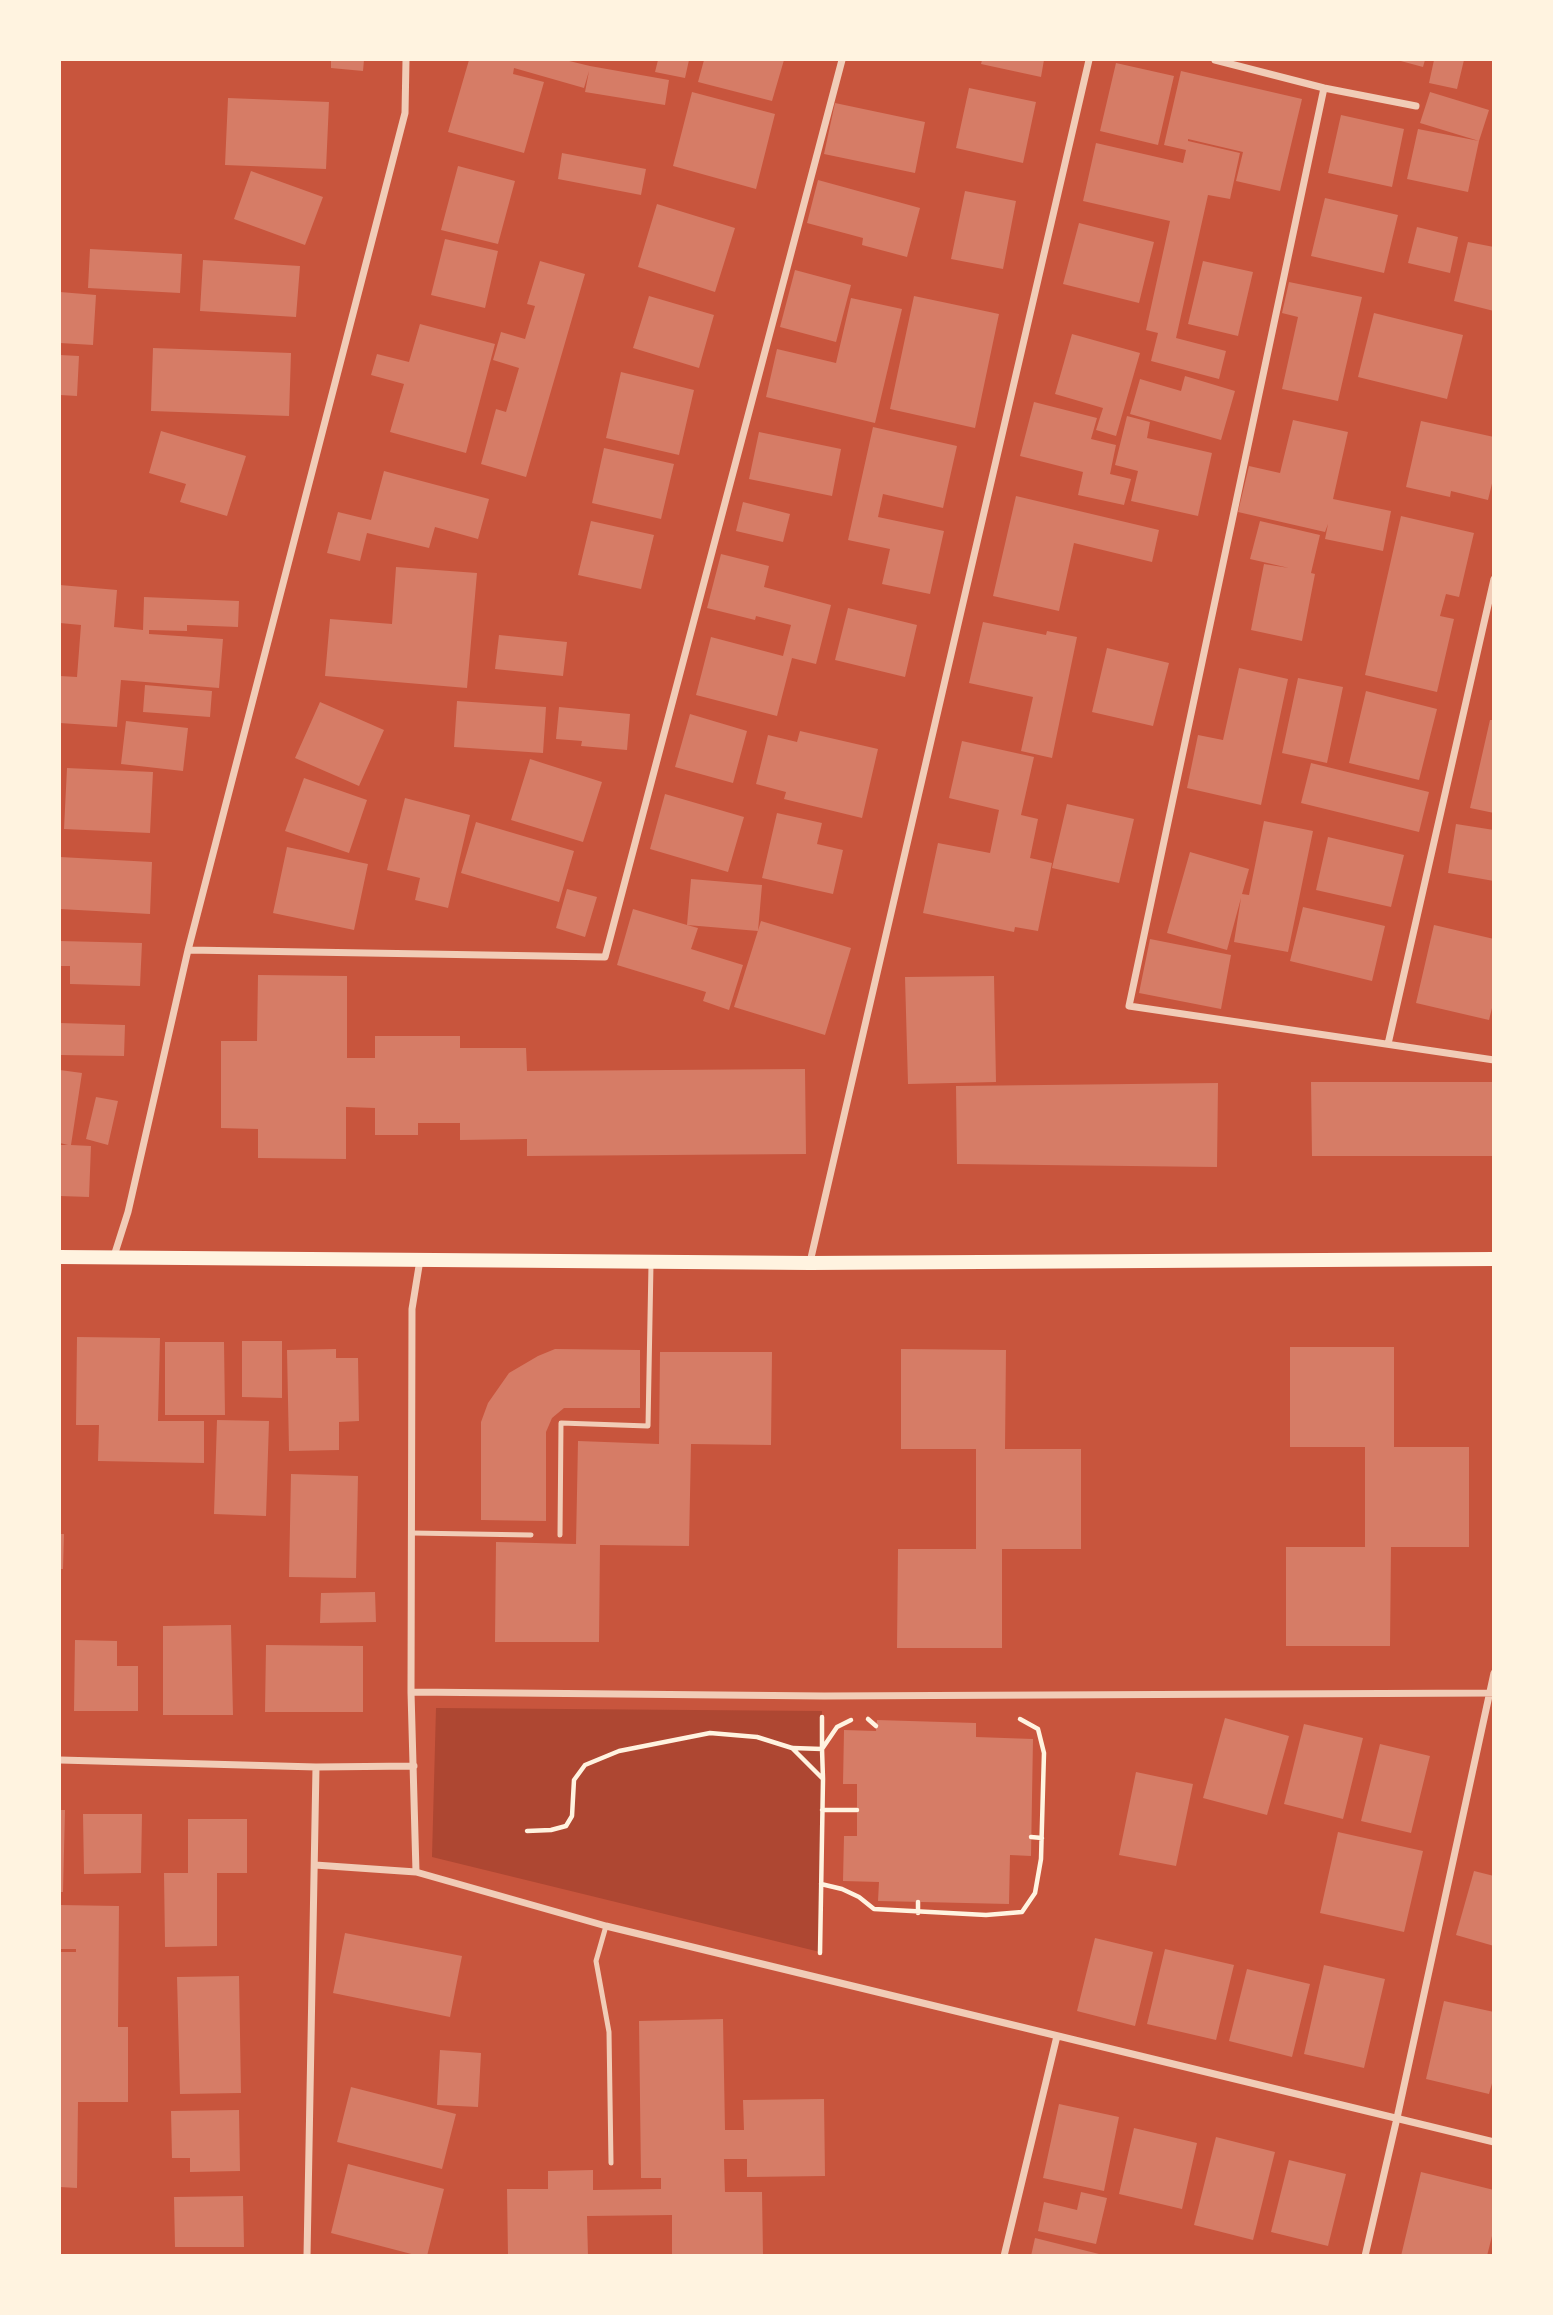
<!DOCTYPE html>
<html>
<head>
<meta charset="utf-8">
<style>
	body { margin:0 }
	#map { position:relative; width:1553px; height:2315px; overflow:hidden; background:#c8553d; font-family:"Noto Sans",sans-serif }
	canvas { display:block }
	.frame { position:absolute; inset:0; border:61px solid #fff3e0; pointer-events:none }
</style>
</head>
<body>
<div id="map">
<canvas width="1553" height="2315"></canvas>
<div class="frame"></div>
</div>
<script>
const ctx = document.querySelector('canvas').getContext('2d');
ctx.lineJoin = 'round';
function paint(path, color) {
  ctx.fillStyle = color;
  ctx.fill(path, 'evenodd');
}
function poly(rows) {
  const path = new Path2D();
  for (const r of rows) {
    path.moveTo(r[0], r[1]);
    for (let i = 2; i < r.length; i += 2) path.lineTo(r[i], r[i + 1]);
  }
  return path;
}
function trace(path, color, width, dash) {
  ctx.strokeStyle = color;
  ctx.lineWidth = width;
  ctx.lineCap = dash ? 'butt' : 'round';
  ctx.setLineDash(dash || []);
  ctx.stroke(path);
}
paint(poly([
	[436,1708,822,1711,820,1952,432,1857]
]), '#ae4732');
paint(poly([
	[331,60,364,60,363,71,331,68],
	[469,60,565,60,590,66,669,80,665,105,585,92,589,71,584,88,514,68,513,74,544,82,524,153,448,132],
	[658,60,689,60,685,78,655,72],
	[704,60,784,60,772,101,698,82],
	[982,60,1044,60,1041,77,981,64],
	[1397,60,1425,60,1423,67],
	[1434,60,1464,60,1457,89,1429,83],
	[1116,63,1174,76,1158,145,1100,131],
	[1181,71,1302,99,1280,191,1236,181,1243,152,1188,139,1188,141,1240,153,1230,199,1208,195,1176,338,1226,351,1219,379,1151,361,1158,333,1146,330,1170,221,1083,201,1096,143,1183,163,1186,150,1164,145],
	[969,88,1036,102,1023,163,956,148],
	[692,92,775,114,756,189,673,166],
	[1430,92,1489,110,1479,141,1468,192,1407,179,1418,129,1479,141,1420,123],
	[228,98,329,102,326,169,225,165],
	[835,103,925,122,915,173,824,154],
	[1341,115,1404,129,1392,187,1328,173],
	[562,153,646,169,641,195,558,179],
	[458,166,515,181,498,244,441,230],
	[251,171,323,197,305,245,234,219],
	[818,180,920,208,907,257,862,245,863,238,807,223],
	[965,191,1016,201,1003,269,951,259],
	[1325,198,1398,215,1384,273,1311,256],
	[657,204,735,228,715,292,638,267],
	[1079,223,1154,242,1139,303,1063,284],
	[1417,227,1458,237,1450,273,1408,263],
	[445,239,498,251,485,308,431,295],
	[1468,242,1494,247,1494,311,1454,301],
	[90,249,182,254,180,293,88,288],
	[203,260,300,266,296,317,200,311],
	[540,261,585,274,526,477,481,464,496,409,506,412,519,368,493,360,501,332,525,339,535,306,527,304],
	[1203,261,1253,272,1238,336,1188,324],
	[795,270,851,285,836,342,780,327],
	[1289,282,1362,297,1338,401,1282,389,1298,317,1282,313],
	[60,292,96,295,93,345,60,343],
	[649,296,714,315,699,368,633,348],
	[914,296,999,314,975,428,890,409],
	[851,298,902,309,875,423,766,397,777,349,836,363],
	[1374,313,1463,335,1447,399,1358,377],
	[420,324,495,344,466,453,390,432,404,384,371,375,377,354,409,362],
	[1072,334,1140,353,1116,436,1096,430,1103,408,1055,394],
	[153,348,291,353,289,416,151,411],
	[60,355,79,356,77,396,60,395],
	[621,372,694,390,679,455,606,438],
	[1185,376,1235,391,1221,440,1130,414,1140,379,1181,391],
	[1034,402,1097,418,1091,439,1116,445,1110,474,1131,479,1124,505,1078,495,1083,472,1020,456],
	[1127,416,1150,422,1147,438,1212,453,1198,516,1131,501,1138,471,1115,465],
	[1293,420,1348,432,1333,499,1391,511,1383,551,1325,539,1328,524,1325,532,1238,512,1249,466,1280,473],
	[1421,421,1494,437,1494,475,1488,500,1451,491,1450,497,1406,487],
	[873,427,957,446,943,508,883,494,878,517,944,531,930,594,882,584,890,549,848,540],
	[161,431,246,456,227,516,180,502,186,484,149,473],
	[759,432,841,449,832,496,749,479],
	[604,448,674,464,661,519,592,503],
	[384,471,489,499,478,539,435,527,429,548,367,533,360,561,327,553,338,512,371,520],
	[1016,496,1159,530,1152,562,1074,543,1059,611,993,596],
	[743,502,790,514,783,542,736,531],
	[1401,516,1474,533,1459,597,1446,594,1440,616,1454,619,1437,692,1365,675],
	[591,521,654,535,641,589,578,575],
	[1260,521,1320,535,1311,573,1315,574,1302,641,1251,630,1264,564,1289,568,1250,559],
	[721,554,769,566,764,587,831,605,816,664,792,658,777,716,696,695,711,637,783,656,791,625,756,616,755,620,707,608],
	[396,567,477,573,467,688,325,676,330,619,392,624],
	[60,585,117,590,114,627,143,630,144,597,239,601,238,627,187,625,187,631,149,630,149,634,223,639,219,688,121,680,117,727,60,723,60,676,77,677,81,625,60,623],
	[848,608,917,625,905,677,835,660],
	[983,622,1046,635,1047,631,1077,637,1052,758,1021,751,1033,697,969,683],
	[499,635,567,642,563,676,495,669],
	[1107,648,1169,663,1153,726,1092,712],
	[1239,668,1288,679,1261,805,1187,788,1198,735,1223,740],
	[1298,678,1343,687,1327,763,1282,753],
	[145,685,212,691,210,717,143,712],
	[1366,691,1437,709,1419,780,1349,763],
	[457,701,546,707,543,753,454,747],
	[320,702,384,730,359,786,295,758],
	[559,707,630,714,627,750,581,746,582,741,556,739],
	[690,714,747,731,733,783,675,767],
	[1490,720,1494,720,1494,813,1470,808],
	[126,721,188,728,183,771,121,764],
	[800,731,878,749,862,818,784,799,786,792,756,784,768,735,797,742],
	[962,741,1034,757,1021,815,1038,819,1030,858,1052,863,1038,931,1015,927,1014,932,923,913,938,843,990,853,999,810,949,798],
	[530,759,602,782,583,842,511,820],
	[1311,763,1429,792,1419,832,1301,803],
	[67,768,153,772,150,833,64,829],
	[304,778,367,800,349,853,285,831],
	[665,794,744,817,728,872,650,849],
	[405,798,470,815,448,908,415,900,420,878,387,870],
	[1067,804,1134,819,1119,883,1052,868],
	[777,813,822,823,817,844,843,850,833,894,762,878],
	[1264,821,1313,831,1288,952,1234,942,1241,898,1227,950,1167,933,1190,852,1249,869,1242,894,1249,895],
	[476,822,574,851,559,902,461,873],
	[1456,824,1494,830,1494,881,1448,873],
	[1328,837,1404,855,1391,907,1316,890],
	[287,847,368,864,354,930,273,913],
	[60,857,152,862,150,914,60,909],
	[691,879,762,885,758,931,687,925,698,928,691,949,743,965,729,1010,703,1001,706,992,617,965,633,909,687,925],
	[567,889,597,897,585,937,556,928],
	[1303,907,1385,926,1372,981,1290,961],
	[761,921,851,948,825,1035,734,1007],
	[1434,925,1494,939,1494,1000,1489,1020,1416,1003],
	[1150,939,1231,955,1221,1009,1139,993],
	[60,941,142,943,140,986,70,984,70,966,60,966],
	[258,975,347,976,347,1058,375,1058,375,1036,460,1036,460,1048,526,1048,527,1071,805,1069,806,1154,527,1156,527,1139,460,1140,460,1123,418,1123,418,1135,375,1135,375,1108,346,1107,346,1159,258,1158,258,1129,221,1128,221,1041,257,1041],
	[994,976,996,1082,908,1084,905,977],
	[60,1023,125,1025,124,1056,60,1055],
	[60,1070,82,1073,71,1145,91,1146,89,1197,60,1196,60,1145,68,1145,60,1143],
	[1311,1082,1494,1082,1494,1156,1312,1156],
	[1218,1083,1217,1167,957,1164,956,1086],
	[96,1097,118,1101,108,1145,86,1139],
	[77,1337,160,1338,158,1421,204,1421,204,1463,98,1461,99,1425,76,1425],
	[242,1341,282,1341,282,1398,242,1397],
	[165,1342,224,1342,225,1415,165,1415],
	[1290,1347,1394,1347,1394,1447,1469,1447,1469,1547,1391,1547,1390,1646,1286,1646,1286,1547,1365,1547,1365,1447,1290,1447],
	[336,1349,336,1358,358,1358,359,1421,339,1422,339,1450,289,1451,287,1350],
	[555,1349,640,1350,640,1408,564,1408,552,1418,546,1432,546,1521,481,1520,481,1422,488,1403,509,1373,538,1356],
	[901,1349,1006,1350,1005,1449,1081,1449,1081,1549,1002,1549,1002,1648,897,1648,898,1549,976,1549,976,1449,901,1449],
	[660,1352,772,1352,771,1445,691,1444,689,1546,600,1545,599,1642,495,1642,496,1542,576,1544,578,1441,659,1444],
	[217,1420,269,1421,266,1516,214,1514],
	[291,1474,358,1476,356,1578,289,1577],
	[60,1534,64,1534,63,1569,60,1569],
	[375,1592,376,1622,320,1623,321,1593],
	[231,1625,233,1715,163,1715,163,1626],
	[75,1640,117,1641,117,1666,138,1666,138,1711,74,1711],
	[266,1645,363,1646,363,1712,265,1712],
	[1225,1718,1289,1736,1267,1815,1203,1798],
	[877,1720,976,1723,976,1737,1033,1739,1031,1856,1010,1855,1009,1904,878,1901,879,1882,843,1881,844,1836,857,1836,857,1784,843,1784,844,1730,876,1731],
	[1304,1724,1363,1738,1343,1819,1284,1804],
	[1380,1744,1430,1756,1411,1833,1361,1821],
	[1136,1772,1193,1784,1176,1866,1119,1855],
	[60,1810,65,1810,63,1892,60,1892],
	[83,1814,142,1814,141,1873,84,1874],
	[188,1819,247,1819,247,1873,217,1873,217,1946,165,1947,164,1873,188,1873],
	[1338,1832,1423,1851,1404,1932,1320,1913],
	[1474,1871,1494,1876,1494,1946,1456,1935],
	[60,1905,119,1906,118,2027,128,2027,128,2102,78,2102,77,2188,60,2187,60,1952,76,1952,76,1949,60,1949],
	[345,1933,462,1956,450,2017,333,1993],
	[1095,1938,1153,1952,1135,2026,1077,2011],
	[1165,1949,1234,1965,1216,2040,1147,2024],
	[1324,1965,1385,1979,1364,2068,1304,2054],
	[1247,1969,1310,1984,1292,2057,1229,2041],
	[239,1976,241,2093,180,2094,177,1977],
	[1444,2001,1494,2012,1494,2076,1489,2094,1426,2079],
	[723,2019,725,2130,744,2130,743,2100,824,2099,825,2176,747,2177,747,2159,724,2159,725,2192,762,2192,763,2256,672,2256,672,2215,587,2216,588,2256,508,2256,507,2189,548,2189,548,2171,593,2170,593,2190,661,2189,661,2178,641,2178,639,2021],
	[440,2050,481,2053,478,2107,437,2105],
	[351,2087,456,2114,442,2169,337,2142],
	[1059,2104,1119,2117,1104,2191,1043,2178],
	[239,2110,240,2171,190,2172,190,2158,172,2158,171,2111],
	[1134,2128,1197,2143,1182,2209,1119,2194],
	[1216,2137,1275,2152,1253,2240,1194,2225],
	[1289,2160,1346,2174,1328,2246,1271,2232],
	[348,2164,444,2189,427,2256,419,2256,331,2233],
	[1421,2172,1494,2190,1494,2228,1487,2256,1401,2256],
	[1081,2192,1107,2198,1096,2244,1038,2231,1044,2202,1077,2210],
	[243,2196,244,2247,175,2247,174,2197],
	[1035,2238,1103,2255,1103,2256,1031,2256]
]), '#d67c66');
trace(poly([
	[868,1719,876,1726],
	[793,1748,822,1749,822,1717],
	[823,1779,822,1749,837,1727,851,1720],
	[822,1810,857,1810],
	[527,1831,551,1830,566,1826,572,1816,574,1780,585,1765,619,1751,710,1733,757,1737,792,1748,823,1779,820,1953],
	[1031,1837,1042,1838],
	[821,1884,842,1889,859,1897,874,1909,986,1915,1022,1912,1035,1893,1041,1859,1044,1753,1038,1729,1020,1719],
	[918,1902,918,1913]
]), '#fff3e0', 4.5);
trace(poly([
	[412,1533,531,1535],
	[560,1535,561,1423,648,1426,651,1264],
	[606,1926,596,1961,609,2032,611,2163]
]), '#f1ccb7', 5);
trace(poly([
	[1215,60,1324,88,1416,106],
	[1324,88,1129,1006,1494,1060],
	[188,950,605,957,842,60],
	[1388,1044,1494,579],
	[114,1256,128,1212,188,950,405,113,406,60],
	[810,1262,1089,60],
	[411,1692,824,1696,1494,1693],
	[60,1760,316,1767,414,1766],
	[315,1865,416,1872,606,1926,1494,2142],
	[416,1872,411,1692,412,1309,420,1260],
	[307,2256,316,1767],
	[1004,2256,1057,2036],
	[1365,2256,1397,2118,1494,1673]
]), '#f1ccb7', 7);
trace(poly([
	[60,1257,810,1263,1494,1259]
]), '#fff3e0', 14);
</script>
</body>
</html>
